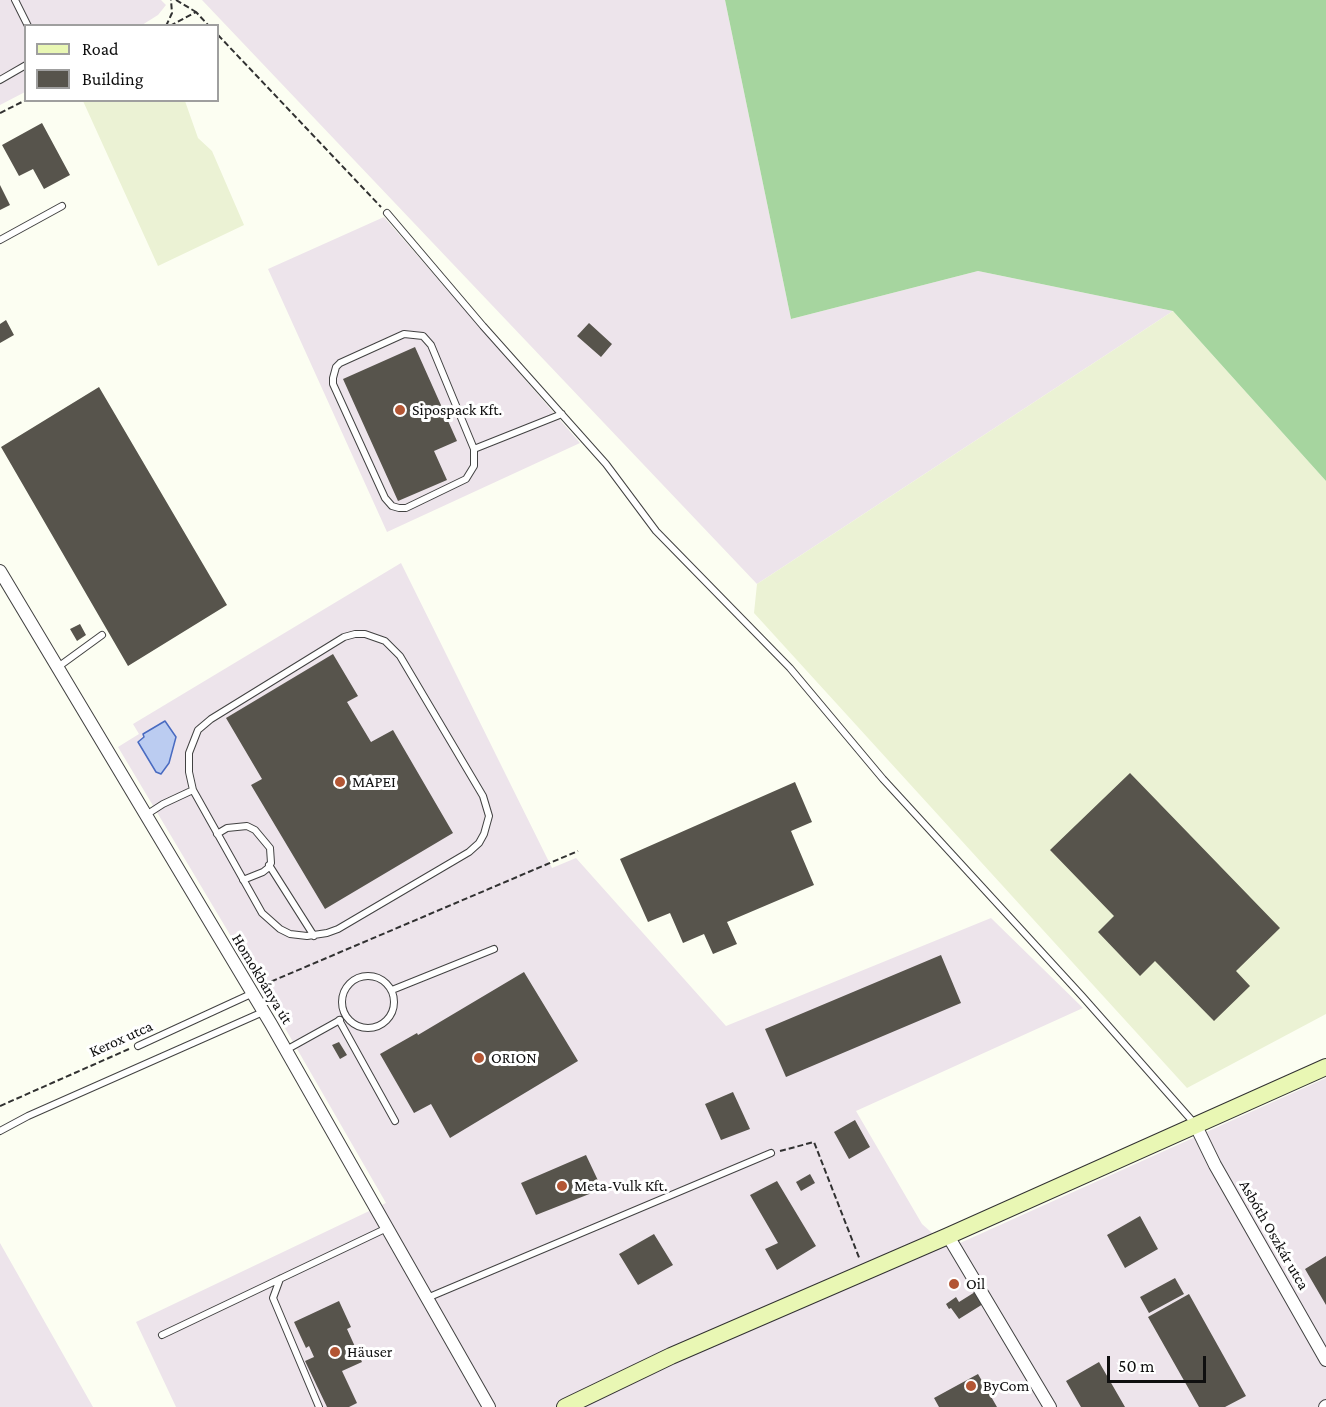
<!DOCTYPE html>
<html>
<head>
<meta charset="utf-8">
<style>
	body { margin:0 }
	#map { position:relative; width:1326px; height:1407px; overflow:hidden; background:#fcfef2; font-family:"Crimson Pro",serif }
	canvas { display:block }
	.legend { position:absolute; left:24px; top:24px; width:195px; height:78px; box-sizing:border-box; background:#fff; border:2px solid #9f9f9f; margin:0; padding:8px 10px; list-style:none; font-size:18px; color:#0f0f0f }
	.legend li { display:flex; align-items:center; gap:12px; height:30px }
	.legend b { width:30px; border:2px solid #9f9f9f }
	.scale { position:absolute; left:1107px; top:1356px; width:99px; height:27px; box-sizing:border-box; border:3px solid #0f0f0f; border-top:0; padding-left:8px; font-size:18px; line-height:21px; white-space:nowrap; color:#0f0f0f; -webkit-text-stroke:4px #fff; paint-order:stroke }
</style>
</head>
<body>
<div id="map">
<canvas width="1326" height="1407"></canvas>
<ul class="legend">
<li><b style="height:8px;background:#e9f7b4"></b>Road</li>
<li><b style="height:16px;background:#57544c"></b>Building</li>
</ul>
<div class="scale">50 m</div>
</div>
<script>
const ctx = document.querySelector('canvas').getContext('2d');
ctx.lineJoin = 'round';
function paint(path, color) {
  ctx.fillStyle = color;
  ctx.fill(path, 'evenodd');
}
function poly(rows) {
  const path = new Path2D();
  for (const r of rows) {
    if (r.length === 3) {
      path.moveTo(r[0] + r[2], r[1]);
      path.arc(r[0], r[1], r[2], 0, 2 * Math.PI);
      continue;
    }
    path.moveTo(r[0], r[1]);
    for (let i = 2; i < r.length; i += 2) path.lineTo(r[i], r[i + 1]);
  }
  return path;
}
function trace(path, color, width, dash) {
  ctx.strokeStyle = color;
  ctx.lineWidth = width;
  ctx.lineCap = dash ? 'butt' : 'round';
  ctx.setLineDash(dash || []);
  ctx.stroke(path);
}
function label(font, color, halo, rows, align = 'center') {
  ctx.font = font + ' "Crimson Pro",serif';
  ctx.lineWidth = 6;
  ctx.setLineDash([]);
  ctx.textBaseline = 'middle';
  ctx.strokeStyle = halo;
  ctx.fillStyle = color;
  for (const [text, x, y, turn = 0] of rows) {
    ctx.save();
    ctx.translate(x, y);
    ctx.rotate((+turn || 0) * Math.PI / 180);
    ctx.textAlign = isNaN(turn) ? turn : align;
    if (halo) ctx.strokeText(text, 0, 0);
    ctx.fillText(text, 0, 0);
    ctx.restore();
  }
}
paint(poly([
	[0,0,161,0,166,5,158,15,142,25,26,26,25,92,0,105],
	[202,0,725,0,791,319,978,271,1173,311,757,584],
	[384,217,580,443,387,532,268,269],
	[401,563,552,868,576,858,726,1026,991,918,1083,1008,856,1111,922,1224,949,1248,1326,1078,1326,1407,176,1407,136,1322,386,1203,263,990,118,747,139,734,133,724],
	[0,1243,93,1407,0,1407]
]), '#ede4eb');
paint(poly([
	[83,101,185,101,198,138,212,151,244,225,158,266],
	[1173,311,1326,481,1326,1014,1187,1088,754,613,757,584]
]), '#ebf2d4');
paint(poly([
	[725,0,1326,0,1326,481,1173,311,978,271,791,319]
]), '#a6d59f');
const water = poly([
	[165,721,176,737,169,763,161,774,156,772,138,742,144,737,143,734,165,721]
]);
paint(water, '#bbccf1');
trace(water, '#496bc1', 1.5);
paint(poly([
	[42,123,70,175,44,189,33,169,19,176,2,145],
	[0,185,10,205,0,210],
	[6,320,14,335,0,343,0,324],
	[589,323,612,344,601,357,577,336],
	[415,347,457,441,434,451,447,480,398,501,343,379],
	[99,387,227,605,128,666,1,447],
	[80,624,86,635,77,641,70,629],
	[333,654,358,696,347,702,371,742,393,730,453,833,325,909,251,785,262,779,226,718],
	[1130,773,1280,928,1236,971,1250,986,1214,1021,1155,961,1140,976,1098,932,1114,916,1050,850],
	[795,782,812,822,791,831,814,885,727,922,737,944,713,954,704,934,683,943,670,913,648,922,620,859],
	[941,955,961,1003,786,1077,765,1029],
	[524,972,578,1061,450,1138,431,1104,414,1113,380,1054,417,1033,418,1035],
	[339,1042,347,1055,340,1059,332,1045],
	[733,1092,750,1129,721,1140,705,1104],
	[855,1120,870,1147,849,1159,834,1132],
	[586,1155,602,1189,536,1215,521,1183],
	[810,1174,815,1183,801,1191,796,1182],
	[777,1181,816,1246,777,1270,765,1249,778,1243,750,1195],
	[1140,1216,1158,1249,1125,1268,1107,1235],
	[654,1234,673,1265,638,1285,619,1254],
	[1326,1256,1326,1305,1305,1269],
	[954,1278,958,1287,954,1289,950,1280],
	[1175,1278,1184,1294,1149,1313,1140,1297],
	[975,1292,983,1304,959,1319,951,1308,949,1309,946,1304,956,1297,959,1302],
	[1189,1294,1246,1396,1225,1407,1199,1407,1148,1317],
	[339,1301,351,1327,347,1329,362,1362,342,1371,357,1403,349,1407,327,1407,305,1361,314,1357,309,1346,306,1348,294,1322],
	[1099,1362,1125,1407,1081,1407,1066,1381],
	[978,1374,997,1407,939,1407,934,1398]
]), '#57544c');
const lane = poly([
	[15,0,28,26],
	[0,80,26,65],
	[387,213,483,326,606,464,656,531,790,668,883,779,1082,996,1195,1124],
	[0,240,62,206],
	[474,449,431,345,423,336,404,334,340,363,336,367,333,378,333,384,385,498,392,506,399,508,406,508,466,479,474,466,474,449,562,414],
	[58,667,102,635],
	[146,815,163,804,193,790,262,913,280,929,290,934,307,936,327,933,338,929,469,852,479,843,484,834,489,816,483,796,400,656,385,641,365,634,355,634,344,637,211,719,198,730,189,753,189,772,193,790],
	[217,834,227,828,247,826,255,830,270,848,271,863,268,868,263,872,243,880],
	[269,865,314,936],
	[368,1002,26],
	[392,990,494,949],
	[339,1020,395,1121],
	[138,1046,251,994],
	[286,1050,340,1020],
	[0,1131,28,1116,263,1012],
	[280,1279,273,1298,319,1407],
	[427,1298,771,1153],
	[162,1335,387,1228]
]);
const street = poly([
	[0,571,271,1024,489,1407],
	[1195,1124,1215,1165,1326,1360],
	[948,1236,1050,1407],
	[1325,1407,1326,1406]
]);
const secondary = poly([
	[565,1407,671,1356,948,1236,1326,1067]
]);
trace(lane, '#424242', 8);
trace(street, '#424242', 14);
trace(secondary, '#313131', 18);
trace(poly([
	[176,0,196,12],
	[166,26,172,13,171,0],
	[170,26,196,12,209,26],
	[218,35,381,207],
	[0,113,26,100],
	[263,985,578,851],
	[0,1106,129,1049],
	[780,1151,814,1142,860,1260]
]), '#313131', 2, [6, 3]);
trace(lane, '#fff', 6);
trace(street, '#fff', 12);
trace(secondary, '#e9f7b4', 16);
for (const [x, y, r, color] of [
	[400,410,6,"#b35634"],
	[340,782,6,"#b35634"],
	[479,1058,6,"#b35634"],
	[562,1186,6,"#b35634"],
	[954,1284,6,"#b35634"],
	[335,1352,6,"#b35634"],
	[971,1386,6,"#b35634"]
]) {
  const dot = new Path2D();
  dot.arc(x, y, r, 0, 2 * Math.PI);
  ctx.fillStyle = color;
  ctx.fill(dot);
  trace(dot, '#fff', 2);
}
label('16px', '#0f0f0f', '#fff', [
	["Sipospack Kft.",412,410],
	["MAPEI",352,782],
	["ORION",491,1058],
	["Meta-Vulk Kft.",574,1186],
	["Oil",966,1284],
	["Häuser",347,1352],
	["ByCom",983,1386]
], 'left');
label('16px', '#0f0f0f', '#fff', [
	["Homokbánya út",262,979,59],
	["Kerox utca",121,1039,-24],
	["Asbóth Oszkár utca",1274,1235,60]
]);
</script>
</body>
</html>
